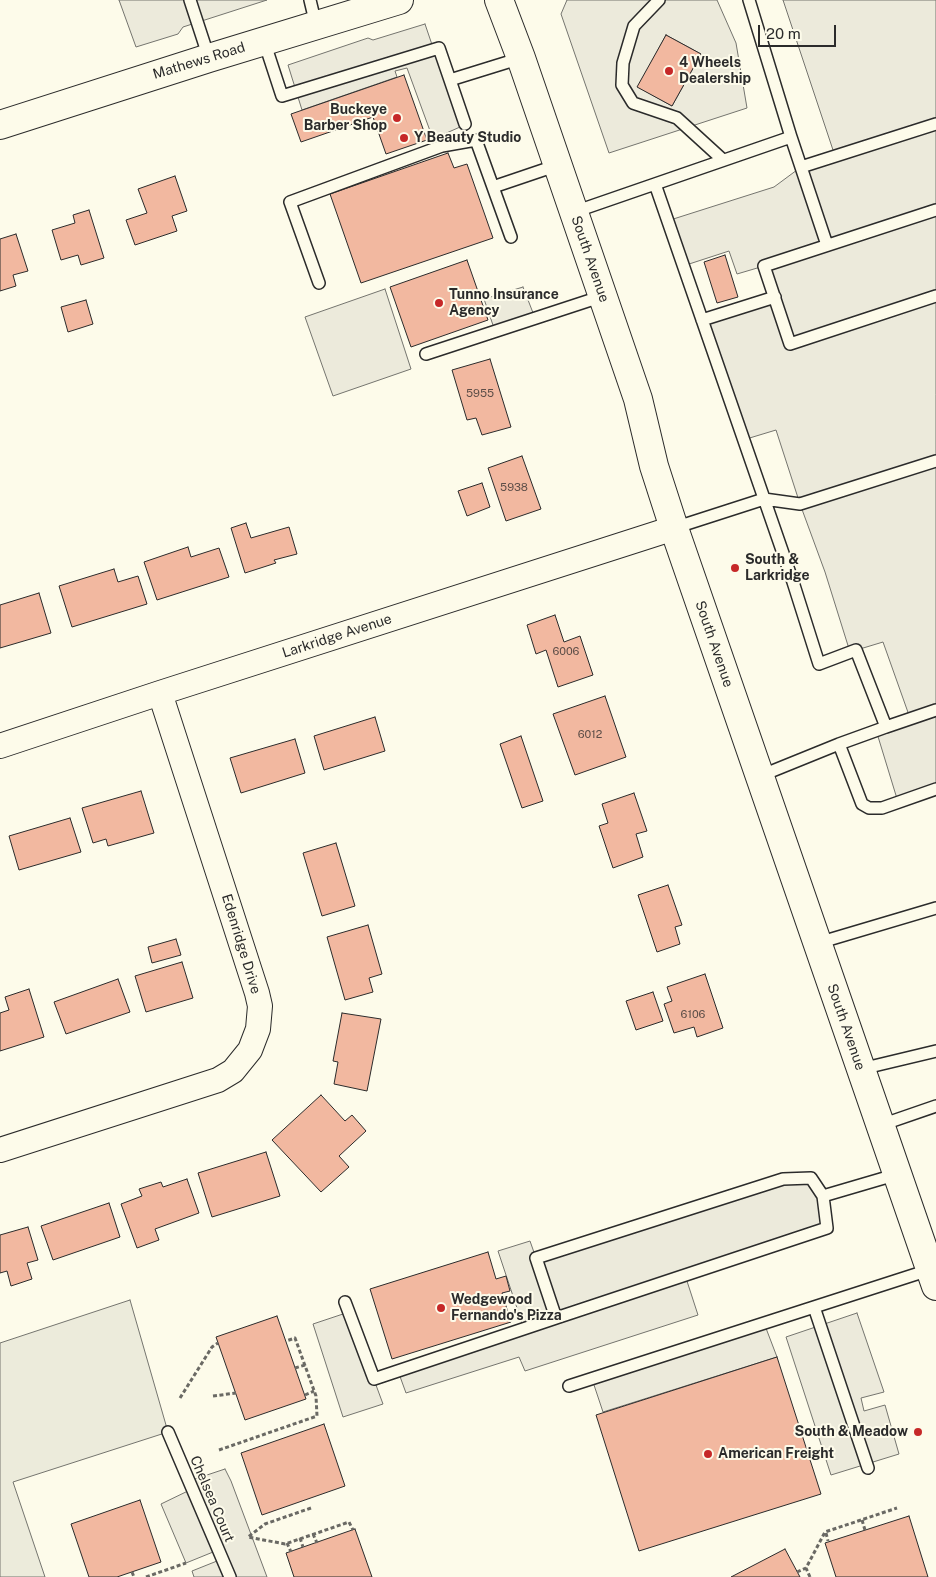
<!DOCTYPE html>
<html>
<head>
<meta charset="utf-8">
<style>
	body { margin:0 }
	#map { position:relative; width:936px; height:1577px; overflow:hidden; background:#fdfbea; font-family:"Public Sans",sans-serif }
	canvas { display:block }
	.scale { position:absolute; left:758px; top:25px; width:78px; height:22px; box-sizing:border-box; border:2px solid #2b2b2b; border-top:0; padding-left:6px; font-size:15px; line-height:18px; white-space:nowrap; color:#2b2b2b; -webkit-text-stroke:4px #fdfbea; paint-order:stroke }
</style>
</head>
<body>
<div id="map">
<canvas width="936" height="1577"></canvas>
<div class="scale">20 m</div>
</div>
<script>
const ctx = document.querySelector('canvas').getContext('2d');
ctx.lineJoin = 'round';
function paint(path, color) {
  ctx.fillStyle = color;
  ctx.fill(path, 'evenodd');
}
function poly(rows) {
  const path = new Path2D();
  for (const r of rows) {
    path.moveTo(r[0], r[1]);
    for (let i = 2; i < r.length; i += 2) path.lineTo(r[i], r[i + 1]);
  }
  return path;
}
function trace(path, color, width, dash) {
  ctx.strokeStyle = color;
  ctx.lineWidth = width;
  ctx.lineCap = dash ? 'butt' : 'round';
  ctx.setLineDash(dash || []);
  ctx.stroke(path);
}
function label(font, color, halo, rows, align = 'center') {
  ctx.font = font + ' "Public Sans",sans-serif';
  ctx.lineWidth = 4;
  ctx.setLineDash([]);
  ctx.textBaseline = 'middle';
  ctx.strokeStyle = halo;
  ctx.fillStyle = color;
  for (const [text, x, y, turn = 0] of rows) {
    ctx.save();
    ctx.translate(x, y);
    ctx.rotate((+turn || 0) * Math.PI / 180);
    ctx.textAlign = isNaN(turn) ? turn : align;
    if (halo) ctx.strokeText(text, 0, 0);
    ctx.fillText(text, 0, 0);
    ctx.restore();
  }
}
const green = poly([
	[130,1300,168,1432,13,1482,45,1577,0,1577,0,1343,130,1300]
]);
paint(green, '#ecebdb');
trace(green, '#74746e', 1);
const parking = poly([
	[119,0,267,0,183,27,178,34,136,47,119,0],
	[567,0,717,0,736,43,747,108,609,153,561,14,567,0],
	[666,35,701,54,672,106,638,87,666,35],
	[783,0,936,0,936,789,898,802,876,730,910,718,883,642,850,652,825,572,800,504,776,430,743,440,702,320,774,297,764,266,737,274,729,251,683,266,667,221,774,187,801,167,835,156,783,0],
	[425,24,460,127,433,139,407,68,395,71,397,77,302,110,288,65,368,38,373,40,425,24],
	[523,287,535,318,495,331,484,299,523,287],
	[385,289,411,369,333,396,305,317,385,289],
	[811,1178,827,1228,685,1275,698,1315,525,1371,519,1357,406,1393,398,1371,524,1329,498,1251,530,1241,536,1258,783,1179,811,1178],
	[349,1312,383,1404,343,1417,313,1324,349,1312],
	[857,1313,884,1392,861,1398,864,1411,885,1405,899,1454,831,1475,786,1337,857,1313],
	[764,1323,777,1357,603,1412,592,1379,764,1323],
	[225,1469,231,1481,267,1577,194,1577,192,1571,222,1559,218,1550,186,1563,161,1504,192,1489,189,1481,225,1469]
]);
paint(parking, '#eceadb');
trace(parking, '#74746e', 1);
const building = poly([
	[666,35,701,54,672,106,637,87,666,35],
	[404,75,427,140,386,154,373,117,301,142,291,114,404,75],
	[448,153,454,168,467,164,493,238,361,283,330,194,448,153],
	[175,176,187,211,172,216,177,231,135,245,126,220,147,213,138,189,175,176],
	[89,210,104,258,81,265,78,255,61,260,52,230,75,223,73,215,89,210],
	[16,234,28,271,13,275,16,286,0,291,0,239,16,234],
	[725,255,738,297,717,303,704,262,725,255],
	[467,260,488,320,411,347,390,287,467,260],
	[86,300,93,324,68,332,61,307,86,300],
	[490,359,511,427,482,435,476,418,467,420,452,370,490,359],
	[522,456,541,509,506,521,488,468,522,456],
	[482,483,490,507,467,516,458,491,482,483],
	[246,523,251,538,289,527,297,554,274,560,276,563,245,573,231,528,246,523],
	[188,547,191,557,219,548,229,577,157,600,144,562,188,547],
	[114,569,118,582,138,576,147,604,72,627,59,586,114,569],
	[39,593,51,633,0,648,0,605,39,593],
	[555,615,564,642,580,636,593,675,558,687,546,650,536,654,527,625,555,615],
	[605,696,626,757,575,775,553,714,605,696],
	[375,717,385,751,324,770,314,736,375,717],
	[521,736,543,801,522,808,500,744,521,736],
	[295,739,305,773,241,793,230,758,295,739],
	[141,791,154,833,108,846,106,839,93,843,82,808,141,791],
	[634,793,647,831,636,834,643,857,613,868,599,826,608,823,602,804,634,793],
	[70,818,81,852,19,870,9,836,70,818],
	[336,843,355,906,322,916,303,853,336,843],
	[668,885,682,925,675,927,680,944,657,952,638,895,668,885],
	[368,925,382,974,369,978,373,992,345,1000,327,937,368,925],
	[176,939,181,955,152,963,148,947,176,939],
	[182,962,193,998,146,1012,135,976,182,962],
	[705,974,723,1028,697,1037,694,1027,674,1033,664,1004,672,1001,667,987,705,974],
	[118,979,130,1012,66,1034,54,1002,118,979],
	[29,989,44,1037,0,1051,0,1013,9,1010,5,997,29,989],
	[653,992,663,1021,636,1030,626,1001,653,992],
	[342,1013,381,1019,367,1091,334,1084,338,1062,333,1061,342,1013],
	[321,1095,345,1121,352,1115,366,1131,339,1156,349,1167,321,1192,272,1140,321,1095],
	[266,1152,280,1196,212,1217,198,1173,266,1152],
	[187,1179,199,1213,155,1229,159,1240,137,1248,121,1204,142,1196,139,1189,161,1182,163,1187,187,1179],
	[109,1203,120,1237,53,1260,41,1226,109,1203],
	[28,1227,38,1260,27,1263,32,1279,11,1286,7,1271,0,1273,0,1235,28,1227],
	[488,1252,496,1279,506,1276,510,1291,502,1293,511,1322,392,1359,370,1289,488,1252],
	[277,1316,306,1399,245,1420,216,1337,277,1316],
	[777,1357,821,1494,639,1551,596,1415,777,1357],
	[324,1424,345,1486,262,1515,241,1453,324,1424],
	[140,1500,161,1562,117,1577,89,1577,71,1524,140,1500],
	[909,1516,928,1577,836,1577,825,1543,909,1516],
	[355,1529,372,1577,294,1577,286,1553,355,1529],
	[785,1549,800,1577,731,1577,785,1549]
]);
paint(building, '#f2b8a0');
trace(building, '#2b2b2b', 1);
const service = poly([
	[190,0,209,58],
	[310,0,316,25],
	[659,0,634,26,623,63,622,85,633,103,677,118,723,160],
	[264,41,282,96,439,48,450,80,521,58],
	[450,80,465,124],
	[791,137,827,245],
	[801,167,936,124],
	[655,184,793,582,819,664,856,650,886,727,936,710],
	[493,187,558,165],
	[936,210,764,266,790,344,936,296],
	[574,212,791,137,749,0],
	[319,283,290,202,442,146,476,140,511,237],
	[702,320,775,297],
	[426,354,603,296],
	[674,528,764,499,800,504,936,461],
	[839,744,886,727],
	[760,776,839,744,862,804,869,808,882,808,936,789],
	[818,943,936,908],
	[861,1069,936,1051],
	[881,1125,936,1106],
	[823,1196,827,1228,556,1318,536,1258,783,1179,811,1178,823,1196,898,1174],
	[345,1302,374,1379,556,1318],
	[814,1307,868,1468],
	[569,1386,932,1269],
	[168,1432,230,1577]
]);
const minor = poly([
	[0,746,160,693,674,528],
	[0,1150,218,1080,233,1071,250,1050,258,1029,260,1006,257,993,160,693]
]);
const tertiary = poly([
	[0,125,209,58,399,0]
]);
const secondary = poly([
	[499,0,521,58,638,399,654,466,674,528,936,1286]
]);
trace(service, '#2b2b2b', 14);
trace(minor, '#2b2b2b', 26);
trace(tertiary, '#2b2b2b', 30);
trace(secondary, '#2b2b2b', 30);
trace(poly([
	[295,1368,305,1365],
	[305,1395,314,1391],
	[213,1396,236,1393],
	[180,1398,212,1347,218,1343],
	[219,1450,317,1416,316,1396,295,1338,286,1341],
	[311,1508,265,1524,248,1537,285,1544,349,1522,353,1530],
	[862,1520,865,1530],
	[826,1533,828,1541],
	[313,1534,317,1543],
	[300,1538,303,1547],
	[287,1543,291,1552],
	[132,1572,134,1577],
	[797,1572,806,1568],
	[146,1577,186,1563],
	[810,1577,806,1568,825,1532,897,1508]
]), '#6a6964', 3, [4, 2.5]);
trace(service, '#fdfbea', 11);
trace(minor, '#fdfbea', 24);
trace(tertiary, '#fdfbea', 28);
trace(secondary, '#fdfbea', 28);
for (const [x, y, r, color] of [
	[669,71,5,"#c62828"],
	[397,118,5,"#c62828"],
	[404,138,5,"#c62828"],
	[439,303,5,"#c62828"],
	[735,568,5,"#c62828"],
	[441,1308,5,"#c62828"],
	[918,1432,5,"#c62828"],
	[708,1454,5,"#c62828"]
]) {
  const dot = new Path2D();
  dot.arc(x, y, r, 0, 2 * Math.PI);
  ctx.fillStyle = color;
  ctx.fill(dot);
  trace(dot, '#fdfbea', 2);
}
label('11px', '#5d4e48', null, [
	["5955",480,394],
	["5938",514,488],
	["6006",566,652],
	["6012",590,735],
	["6106",693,1015]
]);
label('14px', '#2b2b2b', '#fdfbea', [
	["Mathews Road",199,61,-17],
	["South Avenue",590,259,71],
	["Larkridge Avenue",337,636,-18],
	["South Avenue",714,644,71],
	["Edenridge Drive",241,944,73],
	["South Avenue",846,1027,71],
	["Chelsea Court",212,1499,67]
]);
label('bold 14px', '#2b2b2b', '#fdfbea', [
	["4 Wheels",679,63],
	["Dealership",679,79],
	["Buckeye",387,110,"right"],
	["Barber Shop",387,126,"right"],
	["Y Beauty Studio",414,138],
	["Tunno Insurance",449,295],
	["Agency",449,311],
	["South &",745,560],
	["Larkridge",745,576],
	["Wedgewood",451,1300],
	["Fernando's Pizza",451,1316],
	["South & Meadow",908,1432,"right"],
	["American Freight",718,1454]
], 'left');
</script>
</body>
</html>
